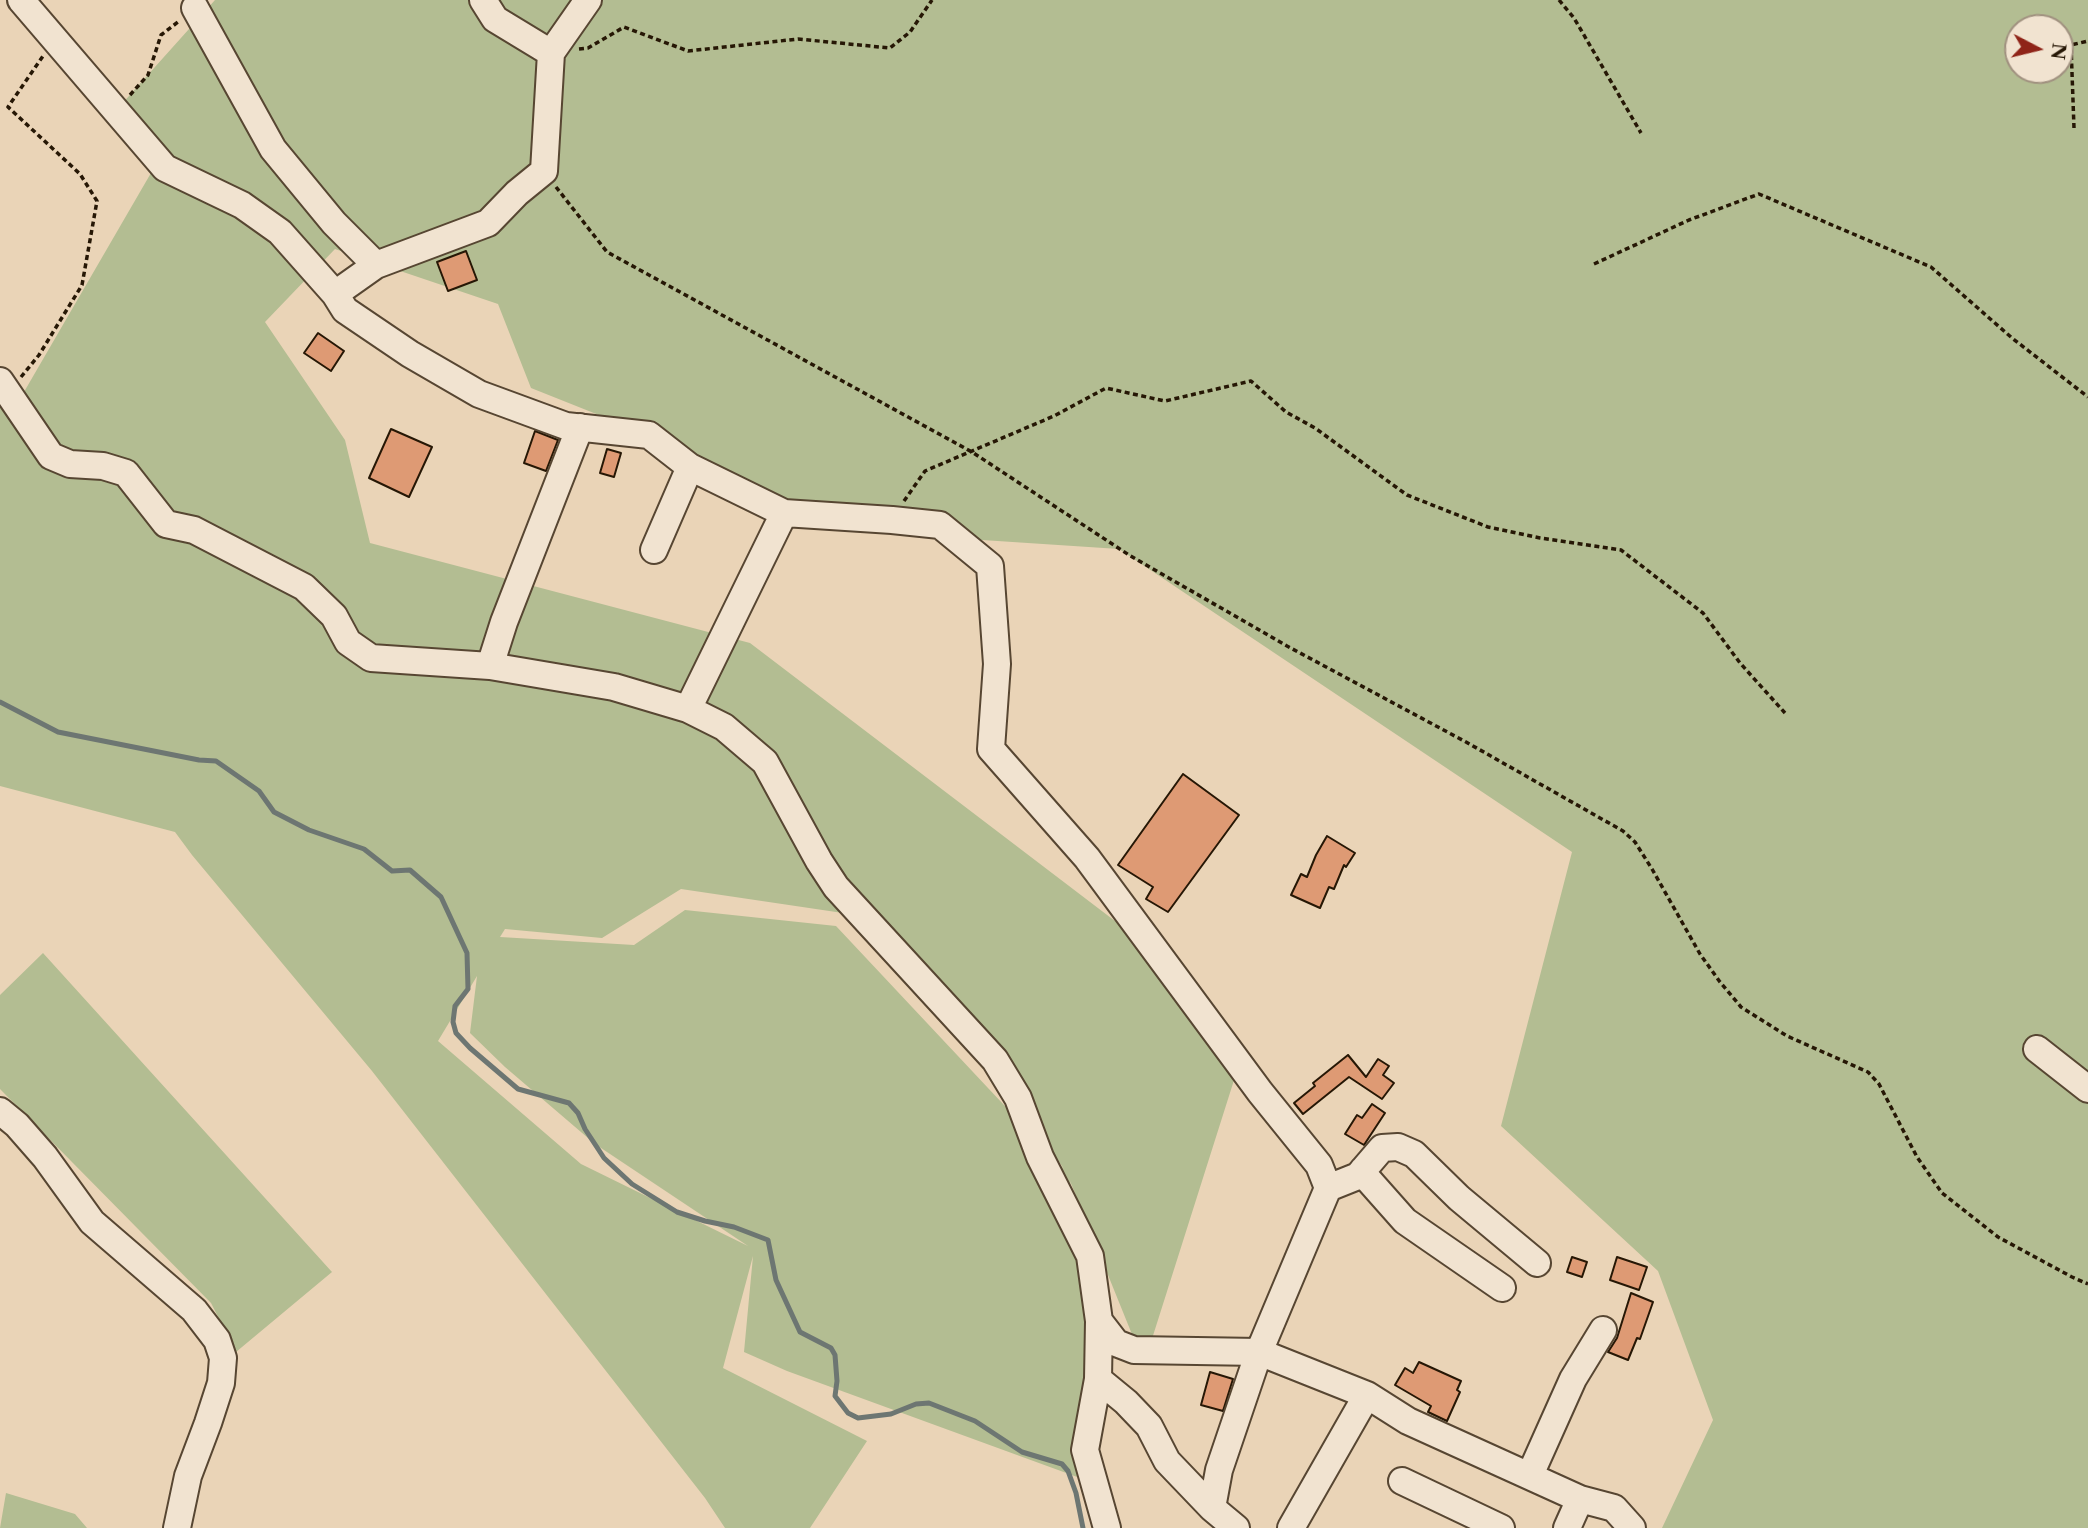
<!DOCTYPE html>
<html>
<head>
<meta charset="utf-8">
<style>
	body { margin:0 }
	#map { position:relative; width:2088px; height:1528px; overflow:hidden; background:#ead4b7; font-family:"Libre Caslon Text",serif }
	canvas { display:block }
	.north { position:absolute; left:2004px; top:14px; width:70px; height:70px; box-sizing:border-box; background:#f1e3d0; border:2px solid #a0917f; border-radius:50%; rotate:97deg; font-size:19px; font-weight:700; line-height:28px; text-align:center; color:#261705 }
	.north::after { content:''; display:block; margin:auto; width:24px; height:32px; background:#8f2418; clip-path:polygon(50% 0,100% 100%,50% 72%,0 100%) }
</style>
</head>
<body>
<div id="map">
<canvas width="2088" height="1528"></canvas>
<div class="north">N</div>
</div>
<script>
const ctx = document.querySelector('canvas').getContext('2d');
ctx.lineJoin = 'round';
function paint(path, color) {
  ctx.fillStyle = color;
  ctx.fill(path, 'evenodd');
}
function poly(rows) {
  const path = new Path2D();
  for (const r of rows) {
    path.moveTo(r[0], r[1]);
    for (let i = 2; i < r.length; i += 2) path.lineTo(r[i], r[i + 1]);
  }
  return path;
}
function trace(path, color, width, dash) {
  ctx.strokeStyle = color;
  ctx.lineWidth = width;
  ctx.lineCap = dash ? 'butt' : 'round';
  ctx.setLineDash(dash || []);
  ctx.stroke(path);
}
paint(poly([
	[215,0,2088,0,2088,1528,1662,1528,1713,1420,1658,1271,1501,1126,1572,852,1119,549,815,529,690,467,649,435,531,388,498,304,335,249,265,322,345,440,370,543,750,643,1157,953,1235,1077,1144,1364,1070,1181,1099,1332,1080,1478,787,1371,744,1352,753,1256,723,1368,867,1441,810,1528,725,1528,705,1498,372,1071,192,855,175,832,0,786,0,371,17,404,162,154,120,106],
	[2018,28,2060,28,2060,70,2018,70],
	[681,889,863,916,948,1007,1064,1169,836,926,685,910,634,945,500,937,505,929,602,938],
	[477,976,470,1033,505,1067,595,1144,748,1246,581,1164,438,1041],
	[43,953,332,1272,236,1352,211,1303,0,1089,0,995],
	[6,1493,75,1514,87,1528,0,1528]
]), '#b3bd92');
trace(poly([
	[0,702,58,732,199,760,216,761,259,791,274,812,309,830,364,849,392,871,410,870,441,897,467,953,468,989,455,1006,453,1022,456,1033,470,1048,518,1089,569,1103,578,1113,585,1129,604,1158,632,1184,677,1212,705,1221,734,1227,768,1240,776,1280,800,1332,831,1348,835,1355,837,1381,835,1396,848,1413,858,1418,891,1414,916,1404,929,1403,975,1421,1022,1452,1062,1464,1068,1471,1076,1493,1083,1528]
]), '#6d7672', 5);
const building = poly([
	[466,251,477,280,448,291,437,262,466,251],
	[318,333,344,351,331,371,304,353,318,333],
	[391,429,432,447,409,497,369,478,391,429],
	[535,431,558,440,546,471,524,463,535,431],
	[607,449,621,453,614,477,600,473,607,449],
	[1183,774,1239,815,1168,912,1146,899,1153,887,1118,865,1183,774],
	[1327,836,1355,853,1346,867,1344,865,1334,889,1329,887,1320,908,1291,895,1301,874,1307,877,1316,855,1327,836],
	[1348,1055,1366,1077,1378,1059,1389,1066,1383,1075,1394,1083,1382,1099,1349,1077,1303,1114,1294,1103,1315,1086,1313,1083,1348,1055],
	[1372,1104,1385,1113,1364,1145,1345,1134,1357,1115,1362,1118,1372,1104],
	[1572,1257,1587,1262,1582,1277,1567,1272,1572,1257],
	[1617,1257,1647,1267,1639,1290,1610,1280,1617,1257],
	[1631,1293,1653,1302,1640,1339,1637,1338,1628,1360,1608,1352,1617,1338,1631,1293],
	[1419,1362,1461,1381,1457,1390,1460,1392,1447,1421,1428,1412,1431,1406,1395,1385,1405,1368,1413,1373,1419,1362],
	[1210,1372,1233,1379,1223,1411,1201,1405,1210,1372]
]);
paint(building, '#de9a74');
trace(building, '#261705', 2);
const minor = poly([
	[21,0,165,168,242,205,280,232,335,294,345,310,410,354,479,394,566,426,649,435,690,467,784,513,892,520,940,525,990,566,997,664,991,749,1087,858,1260,1092,1319,1165,1328,1188,1259,1352,1219,1470,1212,1508,1236,1528],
	[483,0,495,19,551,53],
	[195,8,273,149,334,223,376,265,488,223,517,193,544,171,551,53,588,0],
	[335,294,376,265],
	[0,381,51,456,70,464,103,466,126,473,166,524,194,530,304,587,334,616,348,642,371,658,490,666,614,687,688,709,724,727,765,762,819,861,836,887,995,1060,1018,1098,1040,1157,1090,1256,1099,1321,1116,1343,1134,1350,1259,1352,1367,1395,1408,1421,1580,1499,1614,1508,1632,1528],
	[654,550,690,467],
	[490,666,504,622,580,427],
	[688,709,784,513],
	[2037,1049,2088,1089],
	[0,1111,17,1125,45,1157,92,1222,194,1310,217,1340,223,1358,221,1383,208,1423,188,1476,177,1528],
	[1363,1170,1366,1177,1405,1221,1502,1288],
	[1328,1188,1358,1176,1382,1148,1398,1147,1414,1154,1459,1198,1537,1263],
	[1099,1321,1098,1379,1126,1402,1149,1426,1167,1461,1212,1508],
	[1098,1379,1085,1450,1107,1528],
	[1530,1475,1573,1379,1603,1330],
	[1402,1481,1501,1528],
	[1291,1528,1367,1395],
	[1567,1528,1580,1499]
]);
trace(minor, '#574632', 30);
trace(poly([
	[1559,0,1574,18,1641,133],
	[579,49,588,48,624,27,688,51,798,39,890,48,910,32,932,0],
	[130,95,148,75,161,35,178,22],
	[2074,128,2071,45,2088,41],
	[556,187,607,252,972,452,1129,555,1287,646,1466,742,1623,831,1635,842,1652,869,1700,954,1720,982,1741,1007,1787,1036,1868,1072,1879,1084,1917,1157,1942,1193,1998,1237,2072,1277,2088,1284],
	[1594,264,1689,220,1759,194,1931,267,2012,338,2088,397],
	[21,377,39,355,82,285,97,201,80,174,8,107,43,56],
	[904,501,925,471,1054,416,1106,388,1165,401,1251,381,1286,412,1315,428,1407,495,1488,527,1540,538,1621,550,1703,613,1740,663,1785,713]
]), '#261705', 3.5, [5, 3.5]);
trace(minor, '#f1e3d0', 26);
</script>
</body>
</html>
